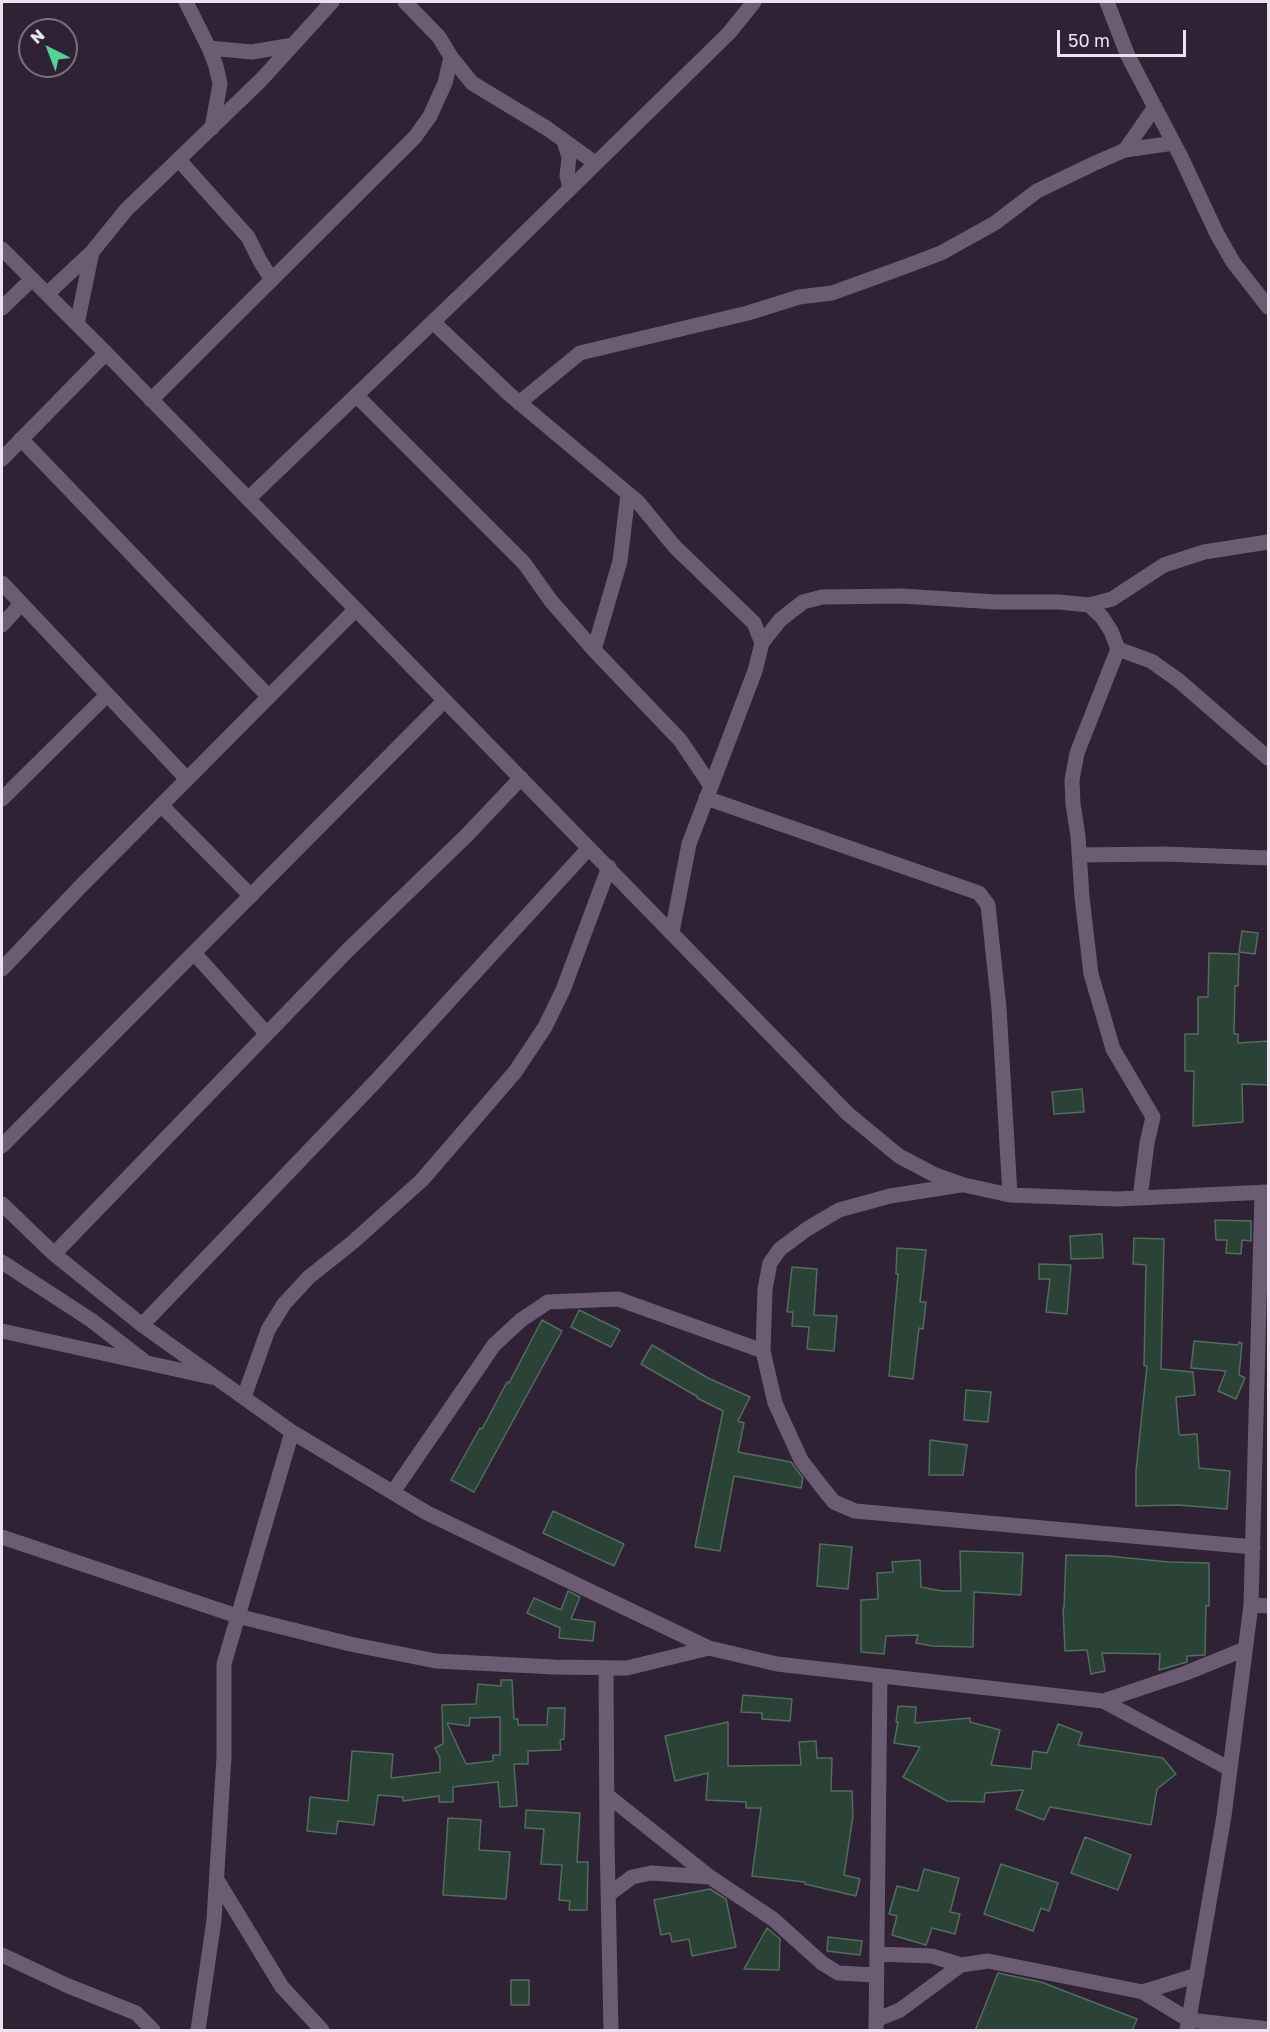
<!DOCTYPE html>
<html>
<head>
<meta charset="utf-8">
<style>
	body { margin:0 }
	#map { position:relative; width:1270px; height:2032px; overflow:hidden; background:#2f2235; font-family:"Golos Text",sans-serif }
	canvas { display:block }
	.frame { position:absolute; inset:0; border:3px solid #ebe2ef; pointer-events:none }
	.north { position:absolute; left:18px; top:18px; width:60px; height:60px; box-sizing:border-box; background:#2f2235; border:2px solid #7a6f7f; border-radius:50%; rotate:318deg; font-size:16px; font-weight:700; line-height:24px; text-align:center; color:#ebe2ef }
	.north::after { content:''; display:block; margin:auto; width:21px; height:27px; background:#51d397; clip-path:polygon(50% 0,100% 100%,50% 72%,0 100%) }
	.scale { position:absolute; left:1057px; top:30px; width:129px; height:27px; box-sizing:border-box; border:3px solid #ebe2ef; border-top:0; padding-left:8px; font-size:18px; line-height:21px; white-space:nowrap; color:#ebe2ef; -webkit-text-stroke:4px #2f2235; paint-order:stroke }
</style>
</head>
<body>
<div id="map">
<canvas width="1270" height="2032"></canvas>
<div class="frame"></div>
<div class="north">N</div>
<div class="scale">50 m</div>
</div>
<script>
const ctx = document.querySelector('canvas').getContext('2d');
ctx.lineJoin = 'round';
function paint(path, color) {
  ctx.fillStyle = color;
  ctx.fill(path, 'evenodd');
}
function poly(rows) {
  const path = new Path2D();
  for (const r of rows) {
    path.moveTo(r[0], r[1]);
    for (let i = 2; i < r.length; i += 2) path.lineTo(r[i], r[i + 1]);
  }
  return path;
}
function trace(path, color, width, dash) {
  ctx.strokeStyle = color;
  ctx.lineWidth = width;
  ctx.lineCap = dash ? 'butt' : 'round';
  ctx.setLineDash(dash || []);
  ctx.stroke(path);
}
const building = poly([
	[1242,931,1258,933,1255,954,1239,952,1242,931],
	[1209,953,1239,954,1238,986,1235,986,1234,1034,1238,1034,1238,1043,1269,1041,1269,1085,1242,1084,1243,1122,1193,1126,1194,1071,1185,1071,1185,1034,1198,1034,1198,997,1208,997,1209,953],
	[1082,1089,1084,1112,1054,1114,1052,1092,1082,1089],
	[1215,1220,1251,1221,1251,1241,1242,1240,1241,1254,1226,1253,1227,1240,1216,1240,1215,1220],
	[1102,1234,1103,1258,1071,1259,1070,1236,1102,1234],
	[1134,1238,1164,1239,1161,1369,1193,1372,1195,1395,1176,1397,1179,1435,1197,1434,1199,1468,1230,1471,1227,1509,1178,1505,1136,1506,1136,1471,1147,1366,1144,1366,1146,1265,1133,1264,1134,1238],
	[897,1248,926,1250,920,1302,926,1302,923,1329,919,1328,913,1379,889,1376,898,1274,896,1274,897,1248],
	[1039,1264,1071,1265,1067,1314,1046,1312,1050,1279,1039,1279,1039,1264],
	[792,1267,817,1269,814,1315,837,1316,834,1351,807,1349,809,1327,792,1326,793,1312,787,1312,792,1267],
	[579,1310,620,1330,611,1347,571,1327,579,1310],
	[542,1320,562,1331,474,1492,451,1480,480,1428,482,1429,507,1382,509,1383,542,1320],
	[1194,1341,1238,1345,1239,1342,1242,1343,1239,1375,1245,1378,1236,1399,1218,1391,1226,1371,1191,1368,1194,1341],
	[652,1345,708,1378,750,1397,738,1421,744,1423,738,1452,791,1462,803,1478,801,1488,734,1476,720,1551,695,1547,723,1411,697,1398,698,1397,641,1364,652,1345],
	[966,1390,991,1392,988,1422,964,1420,966,1390],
	[930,1440,967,1445,963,1475,929,1475,930,1440],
	[553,1511,624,1544,614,1566,543,1533,553,1511],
	[820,1544,852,1547,848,1589,817,1586,820,1544],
	[960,1551,1023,1553,1021,1595,974,1592,973,1647,932,1646,916,1643,918,1635,886,1636,884,1654,861,1652,861,1600,878,1599,877,1573,893,1572,892,1562,920,1560,921,1587,942,1591,961,1591,960,1551],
	[1066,1555,1108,1556,1169,1562,1209,1563,1209,1606,1206,1606,1205,1655,1187,1656,1187,1662,1159,1670,1160,1654,1102,1653,1105,1671,1091,1674,1087,1650,1065,1651,1063,1608,1064,1608,1066,1555],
	[568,1591,580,1597,571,1619,595,1622,593,1641,559,1638,560,1628,527,1613,534,1598,561,1610,568,1591],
	[501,1680,512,1680,514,1719,518,1719,518,1725,547,1725,548,1708,565,1708,564,1739,560,1740,561,1750,528,1751,528,1764,514,1764,517,1806,500,1807,498,1782,453,1787,453,1802,439,1802,439,1796,403,1801,403,1797,378,1795,374,1825,338,1821,336,1834,307,1831,310,1797,348,1801,352,1751,393,1754,391,1778,440,1772,440,1758,435,1748,443,1744,442,1705,476,1704,478,1684,501,1686,501,1680],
	[500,1717,500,1755,493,1755,493,1761,466,1764,447,1723,469,1726,470,1718,500,1717],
	[743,1695,792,1699,790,1721,762,1719,762,1713,741,1712,743,1695],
	[898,1706,916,1707,915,1723,970,1718,970,1722,1000,1730,991,1765,1031,1769,1033,1751,1047,1753,1058,1724,1082,1733,1078,1745,1163,1758,1176,1774,1157,1789,1151,1825,1050,1807,1044,1820,1016,1809,1023,1790,985,1793,984,1802,947,1801,903,1777,920,1747,894,1743,898,1722,896,1722,898,1706],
	[728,1722,728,1766,801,1765,799,1742,816,1741,817,1758,832,1758,831,1791,852,1791,853,1816,844,1875,860,1879,856,1896,805,1884,805,1882,752,1876,761,1808,746,1808,746,1802,706,1800,708,1773,675,1781,665,1736,728,1722],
	[526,1810,580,1813,577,1862,588,1862,587,1910,569,1910,570,1901,559,1900,562,1865,541,1864,544,1829,525,1828,526,1810],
	[448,1818,481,1820,479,1850,510,1852,506,1899,443,1895,448,1818],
	[1085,1837,1131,1855,1118,1890,1071,1873,1085,1837],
	[1001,1864,1058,1883,1049,1911,1041,1908,1033,1931,984,1914,1001,1864],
	[924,1869,959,1878,950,1912,960,1914,955,1934,932,1928,926,1945,892,1935,897,1916,889,1914,897,1886,918,1891,924,1869],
	[710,1889,726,1899,736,1947,692,1956,689,1939,672,1942,670,1933,661,1935,654,1900,710,1889],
	[767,1928,780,1939,779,1970,744,1969,767,1928],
	[828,1937,862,1941,860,1955,827,1951,828,1937],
	[998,1973,1041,1982,1137,2019,1132,2031,975,2031,998,1973],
	[511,1980,529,1980,529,2005,511,2005,511,1980]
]);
paint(building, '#2a4336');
trace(building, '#526d5e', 1.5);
trace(poly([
	[186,2,209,48,216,66,220,84,212,128],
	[1107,2,1128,56,1181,157,1217,234,1233,262,1268,307],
	[209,48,252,52,293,45],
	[451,57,472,83,548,129,595,163],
	[564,141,569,157,567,176,570,188],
	[1125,150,1155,107],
	[179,160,248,237,260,261,272,280],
	[2,249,106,353,848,1114,899,1156,933,1174,964,1185,1010,1195,1117,1199,1268,1192],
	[47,294,92,252,126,210,261,80,332,2],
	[2,308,32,279],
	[433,322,509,394,638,502,675,547,754,623,762,643],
	[77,324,92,252],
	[356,395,524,563,551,601,594,650,680,740,711,786],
	[151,400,415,137,430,116,445,83,451,57,439,37,405,2],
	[519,403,580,353,748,313,799,297,832,293,904,267,941,253,995,223,1037,191,1093,164,1125,150,1174,143],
	[21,439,269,697],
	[2,459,106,353],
	[248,499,486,271,729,33,754,2],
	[2,583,187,779],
	[1089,605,1102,617,1111,631,1118,649,1077,753,1072,780,1073,804,1078,836,1082,897,1091,974,1113,1049,1153,1117,1147,1143,1140,1198],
	[2,625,21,604],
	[1118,649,1151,661,1178,680,1268,758],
	[594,650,620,561,628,494],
	[706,798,979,893,988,905,999,1008,1010,1195],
	[2,799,107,695],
	[161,805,251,896],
	[1079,855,1164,854,1268,858],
	[672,932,689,844,755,671,762,643,780,620,803,602,822,597,901,596,996,602,1059,602,1089,605,1112,599,1164,565,1204,552,1268,542],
	[194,953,267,1034],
	[2,969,80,887,355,610],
	[2,1146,444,701],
	[961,1185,890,1196,839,1210,807,1229,780,1249,770,1263,765,1289,763,1351,775,1403,801,1460,821,1486,834,1502,855,1511,1253,1547],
	[2,1204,54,1254,142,1325,292,1432,427,1513,709,1648,777,1664,1103,1701,1230,1769],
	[54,1254,348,950,466,836,521,778],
	[2,1262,91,1320,144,1361],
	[142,1325,375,1082,589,848],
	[2,1331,211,1377],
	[244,1397,268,1330,284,1304,309,1277,353,1242,422,1180,515,1072,545,1027,563,990,609,867],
	[393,1492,494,1345,521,1320,548,1302,618,1299,763,1351],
	[2,1537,237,1616,350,1644,436,1661,554,1667,627,1668,709,1648],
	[1251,1605,1268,1606],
	[606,1668,607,1839,611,2030],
	[1103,1701,1186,1673,1245,1649],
	[607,1795,710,1877,773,1919,822,1963,838,1973,877,1975],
	[217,1880,282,1987,322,2030],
	[608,1895,632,1877,651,1873,710,1877],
	[877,1954,932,1956,961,1965,988,1961,1143,1992,1189,2020,1268,2029],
	[2,1955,66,1985,136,2013,153,2030],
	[1143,1992,1197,1975],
	[876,2020,900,2010,961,1965],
	[198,2030,214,1920,224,1757,224,1664,292,1432],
	[876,2030,880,1676],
	[1187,2030,1224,1816,1251,1605,1262,1192]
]), '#6b5c73', 15);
</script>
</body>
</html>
